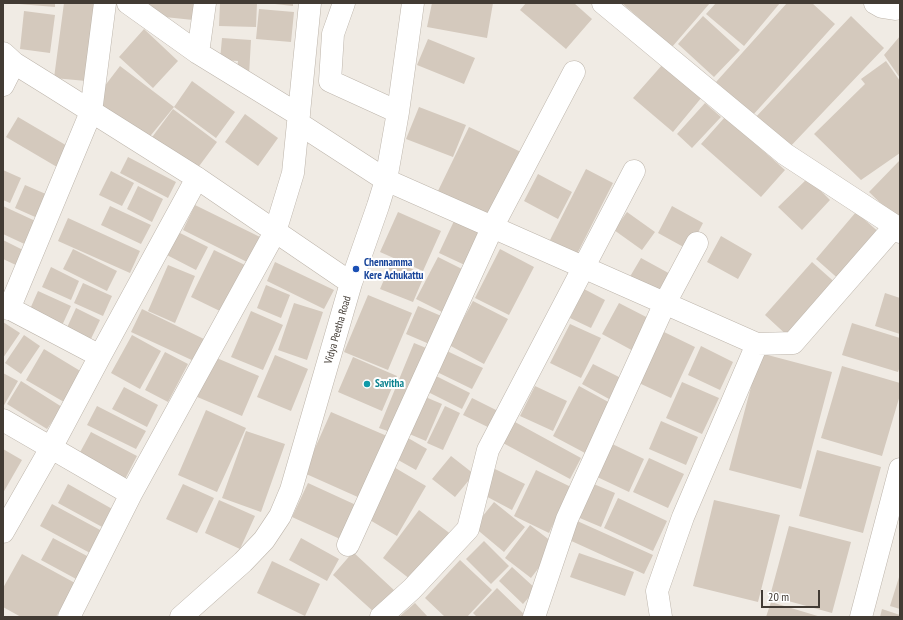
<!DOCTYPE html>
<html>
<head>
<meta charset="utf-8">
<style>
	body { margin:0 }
	#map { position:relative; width:903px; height:620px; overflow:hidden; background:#f0ebe4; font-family:"PT Sans Narrow",sans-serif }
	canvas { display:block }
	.frame { position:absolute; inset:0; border:4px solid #423b34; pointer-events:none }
	.scale { position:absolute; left:761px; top:590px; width:59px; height:18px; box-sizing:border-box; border:2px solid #423b34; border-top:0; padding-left:5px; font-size:12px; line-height:14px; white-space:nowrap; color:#423b34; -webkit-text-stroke:3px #fff; paint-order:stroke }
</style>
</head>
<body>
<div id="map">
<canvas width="903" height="620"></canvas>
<div class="frame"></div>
<div class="scale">20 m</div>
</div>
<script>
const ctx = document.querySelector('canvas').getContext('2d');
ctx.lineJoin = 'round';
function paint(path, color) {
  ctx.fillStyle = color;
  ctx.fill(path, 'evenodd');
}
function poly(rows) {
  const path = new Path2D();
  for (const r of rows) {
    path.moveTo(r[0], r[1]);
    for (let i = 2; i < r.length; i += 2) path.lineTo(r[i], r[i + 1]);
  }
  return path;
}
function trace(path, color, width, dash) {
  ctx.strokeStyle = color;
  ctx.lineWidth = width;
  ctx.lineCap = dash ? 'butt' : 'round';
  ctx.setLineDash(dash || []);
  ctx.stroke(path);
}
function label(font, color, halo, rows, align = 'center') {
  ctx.font = font + ' "PT Sans Narrow",sans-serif';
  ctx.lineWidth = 4;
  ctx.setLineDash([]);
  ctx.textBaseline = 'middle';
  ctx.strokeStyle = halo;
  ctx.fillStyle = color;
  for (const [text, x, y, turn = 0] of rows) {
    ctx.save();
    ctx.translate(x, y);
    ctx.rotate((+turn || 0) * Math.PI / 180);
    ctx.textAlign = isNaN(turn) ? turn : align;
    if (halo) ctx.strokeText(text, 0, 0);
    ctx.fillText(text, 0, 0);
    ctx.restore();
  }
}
paint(poly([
	[19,3,55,3,55,7,19,4],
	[64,3,95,3,86,81,54,78],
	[147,3,195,3,193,20,146,15],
	[220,3,257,3,256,27,219,26],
	[275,3,293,3,293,6,275,4],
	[432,3,493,3,487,38,427,27],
	[526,3,574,3,592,19,566,49,520,10],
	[622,3,710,3,672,47],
	[716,3,780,3,744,46,706,14],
	[787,3,812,3,835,24,753,115,716,82],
	[259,9,294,12,291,42,256,39],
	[24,11,55,15,50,53,20,49],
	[703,16,740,50,714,77,678,44],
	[851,16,884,48,787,150,754,119],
	[144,29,178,61,153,88,119,57],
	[900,36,900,78,884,55],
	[222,38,251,40,249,75,237,70,238,61,220,60],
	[428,39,475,58,464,84,417,65],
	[886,61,900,81,900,153,861,180,814,134,865,84,861,79],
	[663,64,702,97,673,132,633,98],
	[120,66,174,107,147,140,94,100],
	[192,81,235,112,216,138,174,107],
	[705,103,721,117,692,148,677,134],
	[419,107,466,125,453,157,406,139],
	[173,109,217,142,194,173,150,140],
	[245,114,278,138,258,166,225,142],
	[18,117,69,147,57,167,6,137],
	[725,117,785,170,761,197,701,144],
	[469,127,523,153,491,219,437,193],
	[128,157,176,182,168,198,120,173],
	[900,160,900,222,869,192],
	[586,169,613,183,577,254,550,240],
	[3,170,21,178,10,203,3,200],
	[111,171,134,183,122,206,99,195],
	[538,174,572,192,558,219,524,201],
	[808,178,830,200,802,230,778,207],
	[25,185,55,198,44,221,15,208],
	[138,186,163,199,152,222,127,209],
	[195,205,260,237,247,262,183,230],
	[3,206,44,225,33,248,3,234],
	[110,206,151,225,141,244,101,225],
	[672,206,703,223,689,250,658,233],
	[398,212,441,231,423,271,380,252],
	[627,212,655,232,642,250,614,230],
	[856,212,882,235,842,282,816,259],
	[68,218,140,251,130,273,58,241],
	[454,221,484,235,469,267,439,253],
	[174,230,208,247,196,270,163,253],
	[721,236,752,254,738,279,707,262],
	[3,240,25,251,18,266,3,259],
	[73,249,117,271,107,291,63,269],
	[500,249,534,267,509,315,475,298],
	[214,250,247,266,224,313,191,297],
	[438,257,470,273,448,315,416,299],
	[641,258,674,276,661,299,628,280],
	[392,261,425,274,413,302,380,289],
	[275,262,334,290,324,309,267,281],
	[812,262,839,286,791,339,765,315],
	[168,265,195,276,175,323,148,311],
	[51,267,79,281,71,300,42,287],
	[83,283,112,296,103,316,74,303],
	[266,285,290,295,281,318,257,308],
	[584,289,605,300,591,328,570,318],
	[38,291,71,306,59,332,26,318],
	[885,293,900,298,900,334,875,326],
	[368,295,412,313,388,370,344,352],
	[473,301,508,319,484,364,449,345],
	[294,303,323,312,307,360,278,350],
	[619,303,654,321,637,353,602,334],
	[418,306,446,318,434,346,406,334],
	[76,308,100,320,89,343,65,332],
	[142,309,206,340,196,362,131,332],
	[251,311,283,325,263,370,231,357],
	[3,322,20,333,3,358],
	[852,323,900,338,900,366,898,372,842,355],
	[570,324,601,338,581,378,550,363],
	[664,332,695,347,671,398,639,383],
	[24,335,40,346,21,374,5,363],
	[132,335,161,351,140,389,111,373],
	[414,343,431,350,396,434,379,428],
	[701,346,733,362,720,390,688,375],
	[44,349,82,372,64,402,26,380],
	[447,351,483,368,472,389,437,372],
	[165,352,188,364,168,402,145,390],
	[760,353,832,372,801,489,729,470],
	[275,355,308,369,291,411,257,397],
	[212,356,259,376,242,416,195,396],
	[353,357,397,376,382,411,338,392],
	[593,364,621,378,609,399,582,384],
	[842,366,900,383,900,395,882,456,821,438],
	[3,373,18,381,3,407],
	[434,375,470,393,462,409,426,391],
	[21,381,62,407,47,429,7,404],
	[682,382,719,398,702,434,666,418],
	[535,386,567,401,553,431,520,416],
	[579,386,612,404,585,453,553,436],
	[124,387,158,405,147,427,112,409],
	[423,396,442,404,426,441,407,433],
	[472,398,502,413,494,430,463,415],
	[97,406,146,431,136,449,87,425],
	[445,406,460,413,443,450,427,443],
	[206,410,246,428,217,492,178,475],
	[331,412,387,436,360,498,304,473],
	[661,421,698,437,686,465,649,449],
	[515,422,581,458,570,479,503,443],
	[246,431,285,444,261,512,222,498],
	[91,432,137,456,124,481,78,456],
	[403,435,427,449,416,470,391,456],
	[608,442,644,459,629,492,593,475],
	[3,449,22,460,3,493],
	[817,450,881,467,863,533,799,516],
	[451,456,474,474,455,497,432,479],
	[649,458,684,474,668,508,633,492],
	[392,466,426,486,397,536,363,516],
	[493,468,525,484,512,510,480,493],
	[536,470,571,487,549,533,514,516],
	[589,482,615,493,601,527,575,516],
	[308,483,356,505,340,539,292,517],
	[68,484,114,510,104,528,58,503],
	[183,484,214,498,197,533,166,519],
	[618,498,667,521,653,551,604,528],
	[219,500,255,516,240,549,205,533],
	[714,500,780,515,758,602,693,586],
	[494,502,525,527,504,552,474,527],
	[52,504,102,531,90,553,40,526],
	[419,510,452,535,415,583,383,558],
	[575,520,653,555,644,574,567,539],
	[530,525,556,545,531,578,505,558],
	[789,526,851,542,832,613,770,596],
	[53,538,89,557,78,580,41,560],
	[301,538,339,559,327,581,289,560],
	[484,541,509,566,491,584,466,559],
	[353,552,395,591,375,613,333,575],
	[579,553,634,572,625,596,570,577],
	[22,554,75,583,56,617,21,617,3,607,3,588],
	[460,560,492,590,467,617,445,617,425,598],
	[272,561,320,584,305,616,257,593],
	[512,567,536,589,523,604,499,581],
	[900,574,900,609,890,606],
	[497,588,527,617,477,617,473,613],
	[771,602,821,617,766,617],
	[415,603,428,617,399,617],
	[882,609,900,615,900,617,880,617]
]), '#d4c9bd');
const minor = poly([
	[128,3,198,53,299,115],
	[344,3,333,34,330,81,398,112],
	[603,3,785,154,895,226,900,232],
	[875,3,882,7,895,9,900,6],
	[3,53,14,63,51,86,197,178,351,283],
	[198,53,205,3],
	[3,85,14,63],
	[298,123,386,180,757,344,793,343,895,226],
	[3,305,100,356],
	[9,309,91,112,105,3],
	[3,420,131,494],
	[3,532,51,448,100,356,197,178],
	[348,545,493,226,574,72],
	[69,617,131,494,275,232,293,173,310,3],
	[181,617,243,562,264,540,280,516,291,490,351,283,378,206,386,180,398,112,413,3],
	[381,617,412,589,468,529,488,450,634,171],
	[534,617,567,519,665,303,697,243],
	[661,617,657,591,683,517,757,344],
	[861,617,900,469]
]);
trace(minor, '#bdb5ab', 23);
trace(minor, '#fff', 22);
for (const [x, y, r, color] of [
	[356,269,4,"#1a4fb4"],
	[367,384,4,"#0f9aa8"]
]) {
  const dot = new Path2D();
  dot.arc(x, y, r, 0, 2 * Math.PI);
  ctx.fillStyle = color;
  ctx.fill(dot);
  trace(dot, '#fff', 1.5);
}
label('bold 11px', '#164399', '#fff', [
	["Chennamma",364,263],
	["Kere Achukattu",364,276]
], 'left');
label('11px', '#423b34', '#fff', [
	["Vidya Peetha Road",338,330,-74]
]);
label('bold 11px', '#0d838f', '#fff', [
	["Savitha",375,384]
], 'left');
</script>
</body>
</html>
